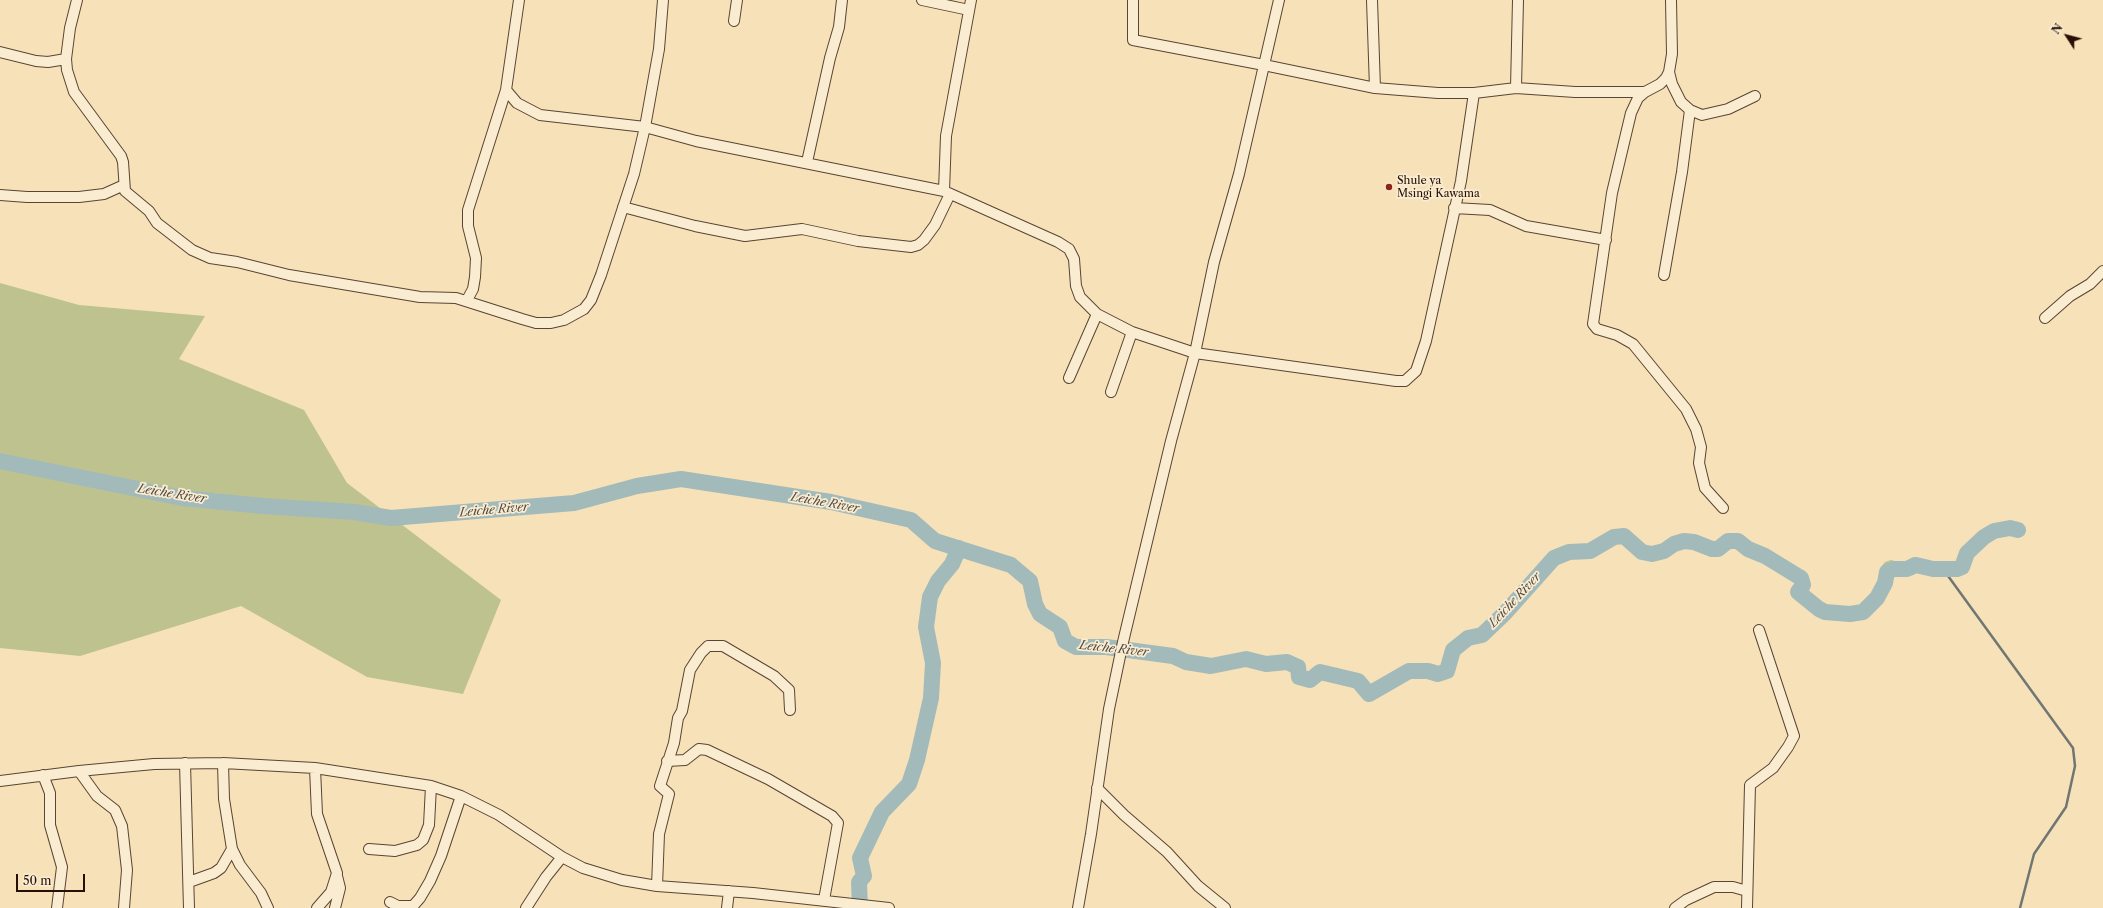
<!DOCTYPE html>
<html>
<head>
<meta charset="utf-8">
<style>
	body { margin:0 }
	#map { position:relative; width:2103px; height:908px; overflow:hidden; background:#f7e1b8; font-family:"Libre Caslon Text",serif }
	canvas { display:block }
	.north { position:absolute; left:2047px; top:16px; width:40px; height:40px; -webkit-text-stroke:3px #faecd1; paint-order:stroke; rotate:306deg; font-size:11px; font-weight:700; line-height:16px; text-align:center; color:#260f05 }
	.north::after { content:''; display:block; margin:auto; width:14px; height:18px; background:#260f05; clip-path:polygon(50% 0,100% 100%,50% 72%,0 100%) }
	.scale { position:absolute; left:16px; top:874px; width:69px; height:18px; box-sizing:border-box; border:2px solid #260f05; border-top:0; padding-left:5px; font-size:12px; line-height:14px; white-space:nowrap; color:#260f05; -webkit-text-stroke:3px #faecd1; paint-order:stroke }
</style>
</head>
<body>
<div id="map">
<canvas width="2103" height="908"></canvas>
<div class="north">N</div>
<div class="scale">50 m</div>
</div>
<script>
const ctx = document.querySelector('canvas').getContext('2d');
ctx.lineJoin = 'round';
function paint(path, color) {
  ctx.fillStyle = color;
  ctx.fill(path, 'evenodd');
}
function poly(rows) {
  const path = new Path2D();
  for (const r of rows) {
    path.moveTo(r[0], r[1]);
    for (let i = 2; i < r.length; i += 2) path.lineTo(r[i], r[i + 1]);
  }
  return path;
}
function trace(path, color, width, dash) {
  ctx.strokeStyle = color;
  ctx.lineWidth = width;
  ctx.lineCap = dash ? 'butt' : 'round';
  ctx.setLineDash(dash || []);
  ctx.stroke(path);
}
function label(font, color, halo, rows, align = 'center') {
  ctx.font = font + ' "Libre Caslon Text",serif';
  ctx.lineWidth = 3.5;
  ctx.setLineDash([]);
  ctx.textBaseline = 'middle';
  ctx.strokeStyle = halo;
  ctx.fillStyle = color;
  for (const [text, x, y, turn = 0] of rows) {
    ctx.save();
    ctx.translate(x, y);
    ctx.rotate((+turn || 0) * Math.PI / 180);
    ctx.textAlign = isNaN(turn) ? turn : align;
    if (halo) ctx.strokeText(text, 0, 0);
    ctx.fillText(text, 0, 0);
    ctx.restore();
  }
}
paint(poly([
	[0,283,79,305,205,316,179,359,304,410,347,483,501,600,463,694,367,677,241,606,80,656,0,648],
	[1913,557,1920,562,1916,570,1901,577,1895,574,1892,577,1885,593,1881,597,1877,595,1884,578,1882,566,1885,562,1891,560,1898,562,1901,567,1904,562]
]), '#bdc28e');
trace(poly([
	[1943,569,2073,748,2075,766,2066,807,2034,854,2020,908]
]), '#707672', 2.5);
trace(poly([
	[0,461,182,498,263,506,354,512,391,518,574,503,637,486,681,479,831,502,911,520,935,541,1011,565,1030,581,1035,604,1040,614,1060,627,1065,641,1076,647,1106,647,1173,656,1186,662,1211,666,1246,659,1266,664,1287,662,1298,667,1299,677,1310,680,1320,672,1358,681,1369,694,1409,671,1428,671,1438,674,1447,671,1453,650,1468,638,1482,635,1505,613,1554,558,1569,552,1590,551,1614,537,1624,536,1642,552,1652,554,1664,551,1674,544,1684,541,1694,542,1712,549,1718,549,1728,541,1738,541,1748,549,1765,556,1801,578,1803,585,1798,592,1819,609,1825,612,1850,614,1863,612,1877,598,1885,583,1887,572,1894,569,1907,569,1916,565,1933,569,1957,569,1962,567,1967,553,1984,537,1994,531,2010,528,2018,530],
	[860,908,859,882,864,876,860,858,882,812,909,784,917,760,931,698,933,663,926,627,930,597,938,581,952,564,959,548]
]), '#a2bbba', 16);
const minor = poly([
	[77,0,70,28,66,59,67,70,74,92,121,156,123,162,125,191,149,211,157,223,192,250,210,258,237,262,289,275,420,297,456,298,522,319,536,323,551,323,564,320,584,309,591,300,601,275,634,174,645,127,659,49,663,0],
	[922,0,969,10],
	[1133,0,1133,40,1264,65,1375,88,1438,93,1474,93,1516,88,1575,92,1645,92],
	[1372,0,1375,88],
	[1671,0,1672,54,1669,72,1666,78,1660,84,1645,92,1638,98,1631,113,1612,193,1593,324,1597,329,1617,335,1633,344,1686,409,1696,429,1701,447,1699,463,1705,488,1723,508],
	[734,21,737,0],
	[0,52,36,61,48,62,66,59],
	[1669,72,1672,84,1681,102,1690,110,1702,115,1728,109,1755,96],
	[1516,88,1518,0],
	[506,90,517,103,540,115,645,127,696,141,944,191,1058,242,1069,249,1074,259,1076,286,1080,297,1097,314,1132,332,1195,353,1396,381,1405,381,1416,371,1426,341,1461,181,1474,93],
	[807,162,830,58,839,27,842,0],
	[944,191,946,136,971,0],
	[0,195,27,197,79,197,104,194,124,185],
	[623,207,695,226,745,236,802,229,858,241,911,247,918,245,924,240,935,225,950,194],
	[1454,208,1490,210,1526,226,1606,240],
	[1664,275,1682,172,1690,110],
	[467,300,473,289,475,277,476,258,468,226,468,210,506,90,519,0],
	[2045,318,2070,296,2090,284,2103,271],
	[1069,378,1097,314],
	[1111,392,1132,332],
	[667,761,685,760,699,749,707,750,768,779,832,816,838,823,824,900],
	[185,763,189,908],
	[223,763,224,799,232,849,240,865,261,893,268,908],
	[315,768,317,814,337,873,331,892,317,908],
	[79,771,97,796,115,810,122,826,127,870,124,908],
	[43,775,50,793,50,825,62,867,57,908],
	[0,781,79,771,154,764,223,763,315,768,431,786,461,796,499,815,562,857,583,868,622,880,657,886,753,893,889,908],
	[1097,788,1124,815,1167,852,1198,886,1225,908],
	[369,849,395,851,417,845,423,840,429,825,431,786],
	[189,882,214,873,221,868,232,849],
	[657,886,659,834,669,794,660,786,674,743,678,718,682,711,690,670,701,653,708,646,723,646,774,676,789,690,790,710],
	[390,902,398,906,413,906,420,898,430,881,441,856,461,796],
	[335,908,340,888,337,876],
	[526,908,546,877,562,857],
	[727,908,729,891],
	[1078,908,1091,834,1109,709,1123,642,1171,441,1195,353,1214,262,1239,174,1279,0],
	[1675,908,1686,900,1714,887,1733,887,1747,891],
	[1747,908,1750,785,1773,768,1788,747,1794,736,1759,630]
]);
trace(minor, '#5a4432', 12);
trace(minor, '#faecd1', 10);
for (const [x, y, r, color] of [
	[1389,187,4,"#8f2418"]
]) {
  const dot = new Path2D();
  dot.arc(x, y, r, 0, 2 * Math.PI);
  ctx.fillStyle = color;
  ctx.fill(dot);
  trace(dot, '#faecd1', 1.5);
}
label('11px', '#260f05', '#faecd1', [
	["Shule ya",1397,181],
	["Msingi Kawama",1397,194]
], 'left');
label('italic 12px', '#514b44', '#faecd1', [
	["Leiche River",172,494,9],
	["Leiche River",825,503,10],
	["Leiche River",494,510,-5],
	["Leiche River",1515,600,-47],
	["Leiche River",1114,649,6]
]);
</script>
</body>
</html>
